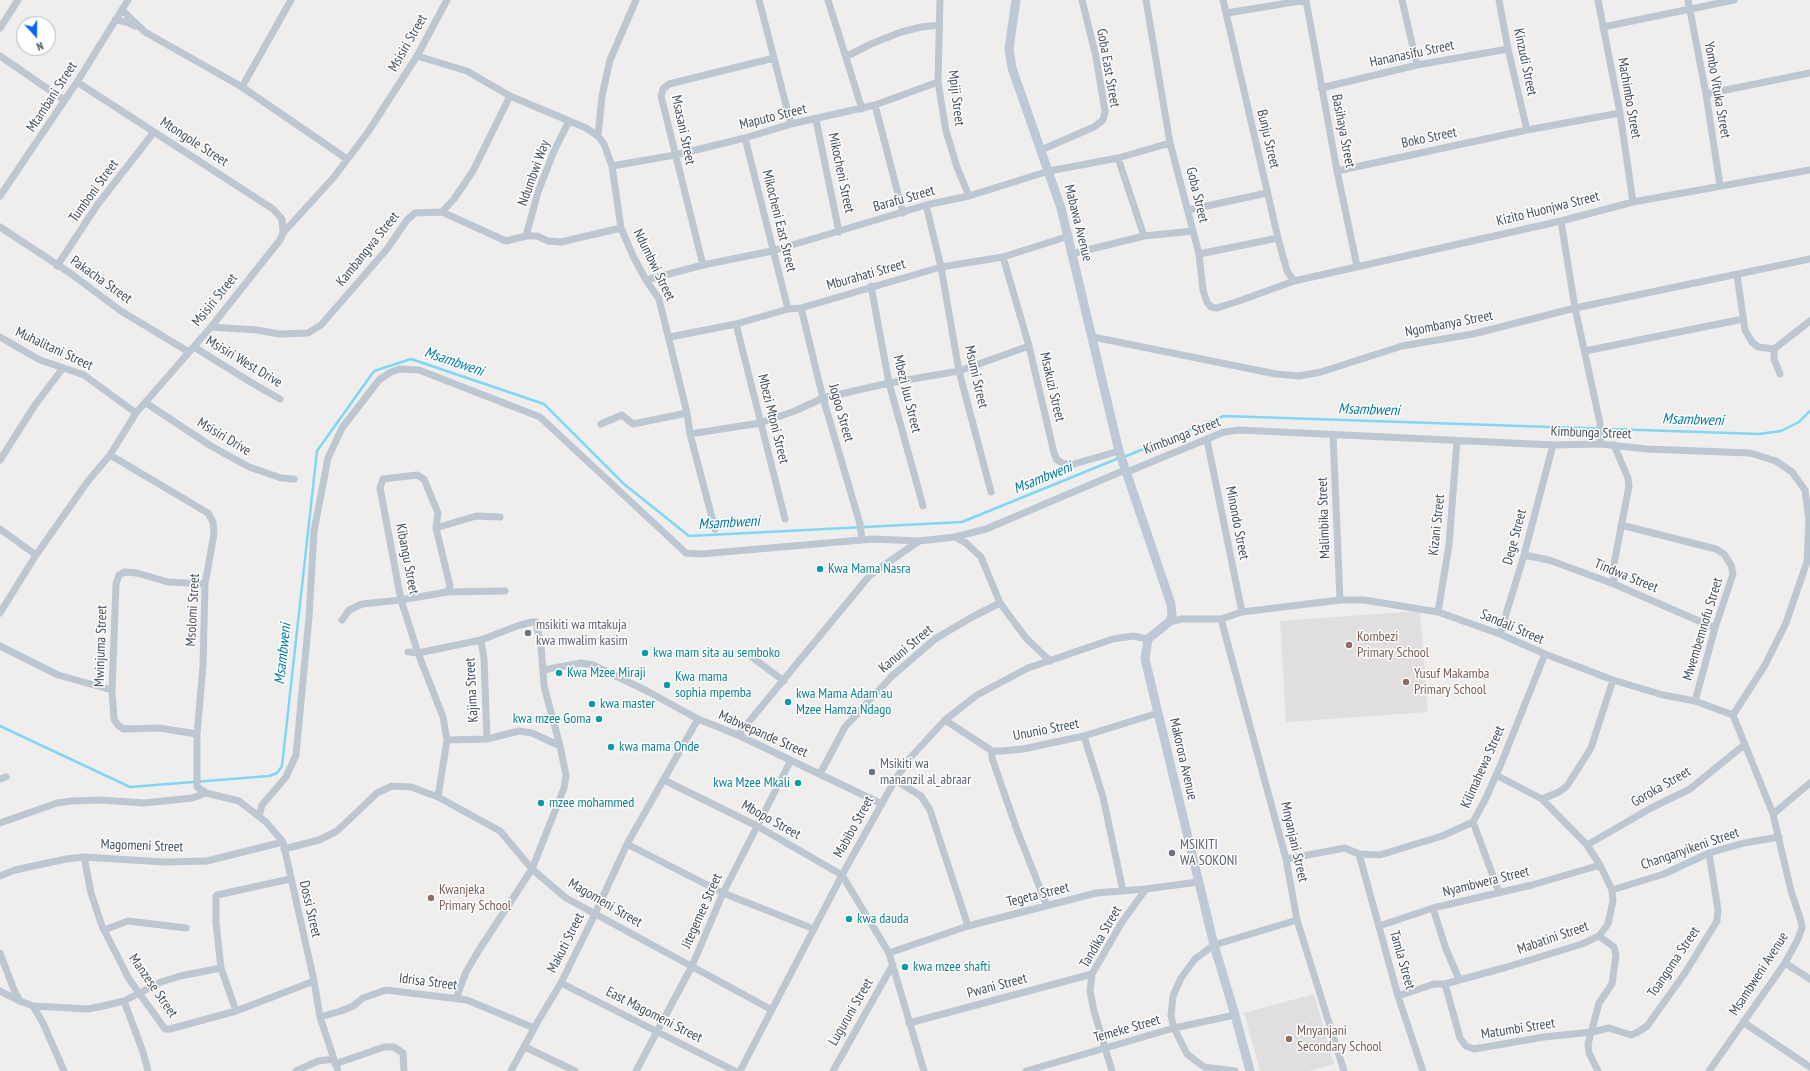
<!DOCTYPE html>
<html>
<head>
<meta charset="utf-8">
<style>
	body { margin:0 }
	#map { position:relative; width:1810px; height:1071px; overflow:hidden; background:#f0eded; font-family:"PT Sans Narrow",sans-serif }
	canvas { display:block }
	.north { position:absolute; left:16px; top:16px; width:40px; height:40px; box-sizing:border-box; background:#fff; border:1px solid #b4b9be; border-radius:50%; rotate:159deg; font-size:11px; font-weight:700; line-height:16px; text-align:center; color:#44505c }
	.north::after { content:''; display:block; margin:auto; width:14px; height:18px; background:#0a66ed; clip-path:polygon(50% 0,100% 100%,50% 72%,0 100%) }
</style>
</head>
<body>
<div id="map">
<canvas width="1810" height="1071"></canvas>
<div class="north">N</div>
</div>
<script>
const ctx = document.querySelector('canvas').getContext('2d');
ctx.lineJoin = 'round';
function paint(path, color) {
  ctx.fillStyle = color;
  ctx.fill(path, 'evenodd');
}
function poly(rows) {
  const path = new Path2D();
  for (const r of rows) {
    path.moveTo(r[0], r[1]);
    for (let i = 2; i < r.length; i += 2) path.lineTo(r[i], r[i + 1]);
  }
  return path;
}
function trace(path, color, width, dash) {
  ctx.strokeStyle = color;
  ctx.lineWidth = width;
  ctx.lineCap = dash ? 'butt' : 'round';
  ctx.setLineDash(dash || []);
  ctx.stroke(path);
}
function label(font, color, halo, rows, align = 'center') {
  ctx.font = font + ' "PT Sans Narrow",sans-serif';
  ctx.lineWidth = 3;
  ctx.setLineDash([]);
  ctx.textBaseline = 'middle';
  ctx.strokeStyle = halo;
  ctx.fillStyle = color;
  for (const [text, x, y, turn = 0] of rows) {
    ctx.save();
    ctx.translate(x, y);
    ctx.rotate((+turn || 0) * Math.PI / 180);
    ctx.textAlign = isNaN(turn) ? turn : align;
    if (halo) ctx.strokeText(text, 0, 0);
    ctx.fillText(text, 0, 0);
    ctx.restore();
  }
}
paint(poly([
	[1420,611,1428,712,1286,722,1280,621],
	[1314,994,1334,1064,1309,1071,1260,1071,1244,1013]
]), '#e1dedf');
trace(poly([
	[1124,457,1224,416,1759,434,1781,431,1799,422,1810,411],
	[0,726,130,787,269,776,277,773,282,766,317,451,374,371,411,359,544,404,624,484,689,536,962,522,1119,458]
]), '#80d7f3', 2.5);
trace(poly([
	[759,0,791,124],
	[828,0,862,109],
	[940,0,938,82,946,131,957,167,969,196],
	[1146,0,1170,143,1199,254,1203,290,1207,302,1211,307,1217,308,1239,301,1294,281,1561,221,1633,202,1810,170],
	[1223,0,1278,238,1287,271,1294,281],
	[1306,0,1337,171,1357,266],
	[1402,0,1417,65],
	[1499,0,1508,49,1527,130],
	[1598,0,1620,113,1633,202],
	[1688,0,1706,94,1720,185],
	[122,10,145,32,242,87,347,159],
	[1227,13,1306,0],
	[115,20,127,22,135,26],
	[1603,27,1734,0],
	[0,28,18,0],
	[0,56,64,100],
	[417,56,467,71,510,96,586,128,598,136,604,144,612,166,621,228,633,256,646,280,659,299,687,413,690,434,715,529],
	[847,56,871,44,901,32,921,27,939,25],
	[77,82,273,209,282,219,283,233],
	[242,87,291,0],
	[1321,88,1417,65,1508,49],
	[1706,94,1810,73],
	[875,105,903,213],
	[816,120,839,232],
	[598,136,602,96,610,60,636,0],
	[745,138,788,309],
	[1041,150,1094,127,1103,120,1105,111,1096,57,1082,0],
	[1118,158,1144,236],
	[612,166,675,155,745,138,791,124,875,105,938,82],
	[1337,171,1527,130,1620,113],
	[0,196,77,82,128,0],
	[926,205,941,267,959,371,991,492],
	[1188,210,1267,193],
	[442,212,454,199,473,171,510,96],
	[1561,221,1575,308,1600,423,1600,444],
	[0,227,70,273,121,311,189,352],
	[526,236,538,192,554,151,569,121],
	[1071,254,1144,236,1193,231],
	[1199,254,1278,238],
	[1003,257,1029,346,1054,453,1057,460,1064,464,1074,464,1119,451],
	[703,265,661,96,663,89,669,84,774,58],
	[57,266,98,204,154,132],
	[1737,275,1745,330,1752,342,1758,347,1774,349],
	[646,280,703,265,772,251,926,205,969,196,1049,171,1118,158,1170,143],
	[871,286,889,383,923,506],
	[801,308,823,398,860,524,862,540],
	[736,324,785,519],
	[211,327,257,330,279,334,308,333,321,325,387,249,407,220,415,213,442,212,506,241,526,236,537,236,548,241,561,242,621,228],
	[0,337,40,360,84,375,136,413],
	[670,337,736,324,788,309,801,308,941,267,1003,257,1069,236],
	[1093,337,1276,374,1299,376,1321,372,1402,346,1473,334,1575,308,1810,259],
	[194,347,252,383,280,399],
	[1585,351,1743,319],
	[1780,374,1774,359,1774,349,1810,321],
	[146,403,211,446,249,467,281,478,294,479],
	[601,424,622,415,633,424,687,413],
	[690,434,760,423,795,411,823,398,889,383,959,371,1029,346],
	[1333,434,1340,600],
	[1207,440,1242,612],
	[110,455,208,513,213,522,214,534,205,584,203,666,197,734,197,787,206,793,239,801,266,822,283,842,314,981,320,1017,338,1071],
	[0,460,35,405,63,368],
	[1127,472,1224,432,1239,430,1553,445,1600,444,1647,449,1750,453,1776,461,1792,472,1805,490,1809,520,1807,562,1786,623,1765,665,1733,715],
	[1621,525,1716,549,1724,554,1731,565,1733,574,1715,628,1695,701],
	[436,528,476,516,500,517],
	[0,529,36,555],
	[955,537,966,543,981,557,1000,603,1026,638,1050,661],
	[1524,555,1549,560,1614,584,1715,628],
	[1614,584,1614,564,1629,486,1628,478,1614,445],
	[1438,612,1449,545,1457,441],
	[0,613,36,555,88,481,110,455,136,413,211,327,280,240,283,233,334,177,368,132,417,56,447,0],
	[1221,619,1286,859,1297,920,1344,1071],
	[342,620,349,610,362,604,401,600,447,592,505,591],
	[1169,622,1182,619,1221,619,1242,612,1340,600,1364,600,1438,612,1500,634,1545,654,1613,680,1663,695,1695,701,1733,715,1773,814],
	[1500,634,1524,555,1553,445],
	[481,640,484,659,487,739],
	[0,646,58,675,112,690],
	[408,652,418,653,481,640,517,626,532,622,536,622,541,646,544,686,560,746,566,775,564,788,532,869,479,950,466,972,456,999],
	[753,658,784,681],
	[543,670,581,663,593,665,647,691,698,719,738,735,882,804],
	[945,720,992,751,1002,751,1023,749,1084,736,1158,713],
	[197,734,159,728,123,729,117,724,114,719,112,690,116,584,119,575,125,572,137,573,168,582,205,584],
	[738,735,870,575,919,541],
	[1084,736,1103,797,1123,891],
	[447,740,487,739,519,731,532,733,560,746],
	[992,751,992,758,1017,830,1047,906],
	[820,774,845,727,891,677,935,639,972,617,1000,603],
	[0,779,6,777],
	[664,780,757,826,842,875,889,953,924,1071],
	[895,780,921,796,930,810,968,926],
	[438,797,447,740,443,717,418,653,401,600,380,488,383,479,417,475,424,479,438,513,436,528,450,586,447,592],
	[1542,799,1559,792,1567,786,1591,748,1613,680],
	[259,816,262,805,286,777,296,755,309,617,314,531,328,458,342,428,379,380,391,372,400,369,419,370,540,417,686,553,701,554,873,539,919,541,955,537,986,529,1125,470],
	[1473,822,1499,892],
	[0,823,57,803,71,801,100,800,144,803,192,798,206,793],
	[627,844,723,893,814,929],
	[1587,845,1651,808,1690,789,1744,745],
	[284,849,319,840,337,831,377,793,392,786,411,787,438,797,500,831,532,869,566,898,772,1010],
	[1359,854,1398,996,1423,1071],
	[84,857,91,893,102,926,129,979,165,1029,170,1029,236,1011,314,981],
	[1286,859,1345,848,1359,854,1380,855,1442,836,1473,822,1485,800,1501,764,1545,654],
	[0,876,15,870,66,859,84,857,164,862,207,861,283,842],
	[1612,890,1664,874,1709,853,1744,843,1779,837],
	[1433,908,1446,949,1459,979],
	[1379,926,1433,908,1532,885,1600,865],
	[104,930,128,921,186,928],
	[0,953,14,990,20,1001,33,1006,43,1023,64,1071],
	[889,953,968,926,1096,893,1146,889,1198,882],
	[1785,963,1810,979],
	[561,983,735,1071],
	[1445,984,1460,1038,1466,1046,1474,1049,1544,1037,1592,1032,1609,1028,1631,1035,1638,1032,1647,1026,1685,973,1717,921,1718,910,1709,853],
	[0,991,20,1001],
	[1398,996,1434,984,1445,984,1507,967,1582,944,1599,936,1608,924,1613,901,1612,890,1600,865,1587,845,1542,799,1496,775],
	[124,1001,143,1052,148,1071],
	[33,1006,88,1009,103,1006,124,1001,161,982,180,976,221,968],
	[236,1011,221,968,216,923,216,896,217,895,290,879],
	[320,1017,341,1011,353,1006,363,998,386,990,467,1000,534,1028],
	[1743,1022,1810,1067],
	[909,1023,1092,974],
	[525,1047,575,1071],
	[335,1064,384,1047,394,1047,403,1053,404,1071],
	[296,1071,318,1061,334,1059],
	[511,1071,538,1021,561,983,595,914,627,844,698,719],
	[636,1071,692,966,723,893,791,760],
	[740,1071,842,875,895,780,909,759,945,720,977,695,1028,668,1113,639,1133,636,1148,639],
	[833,1071,892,966],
	[1026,1071,1174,1028,1235,1015],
	[1112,1071,1094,1011,1090,991,1092,974,1122,922,1146,889],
	[1235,1071,1204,1067,1187,1054,1174,1028,1171,1016,1173,996,1181,978,1195,959,1214,945,1297,920],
	[1598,1071,1589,1053,1588,1044,1599,1003,1612,984,1616,955,1614,947,1599,936],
	[1709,1071,1785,963,1798,939,1802,928,1801,921,1791,891,1773,814,1810,783]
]), '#bcc7d1', 7);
trace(poly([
	[1016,0,1009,49,1012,68,1061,208,1119,451,1171,604,1172,616,1169,622,1148,639,1145,659,1214,945,1235,1015,1250,1071]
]), '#bec9d8', 9);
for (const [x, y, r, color] of [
	[820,569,4,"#0f9aa8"],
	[528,633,4,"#6b7280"],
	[1349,645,4,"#8d6e63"],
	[645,653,4,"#0f9aa8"],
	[559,673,4,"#0f9aa8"],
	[1406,682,4,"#8d6e63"],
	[667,685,4,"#0f9aa8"],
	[788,702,4,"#0f9aa8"],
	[592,704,4,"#0f9aa8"],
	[599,719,4,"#0f9aa8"],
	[611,747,4,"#0f9aa8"],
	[872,772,4,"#6b7280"],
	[798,783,4,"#0f9aa8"],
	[541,803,4,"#0f9aa8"],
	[1172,853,4,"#6b7280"],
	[431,898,4,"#8d6e63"],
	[849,919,4,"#0f9aa8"],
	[905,967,4,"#0f9aa8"],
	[1289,1039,4,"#8d6e63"]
]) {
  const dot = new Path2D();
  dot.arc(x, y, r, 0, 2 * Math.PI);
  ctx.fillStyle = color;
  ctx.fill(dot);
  trace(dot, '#fff', 1.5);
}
label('14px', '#44505c', '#fff', [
	["Msisiri Street",408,43,-60],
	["Hananasifu Street",1412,54,-12],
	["Kinzudi Street",1525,62,78],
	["Goba East Street",1108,68,80],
	["Yombo Vituka Street",1717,90,80],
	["Mtambani Street",52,97,-57],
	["Mpiji Street",956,98,83],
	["Machimbo Street",1629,98,80],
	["Maputo Street",773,117,-14],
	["Msasani Street",683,130,78],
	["Basihaya Street",1343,131,79],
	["Boko Street",1429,138,-12],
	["Bunju Street",1268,139,77],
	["Mtongole Street",194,142,33],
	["Ndumbwi Way",534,173,-70],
	["Mikocheni Street",841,173,78],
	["Tumboni Street",94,191,-54],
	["Goba Street",1197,195,76],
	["Barafu Street",904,199,-16],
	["Kizito Huonjwa Street",1548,209,-14],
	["Mikocheni East Street",779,221,76],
	["Mabawa Avenue",1078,223,76],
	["Kambangwa Street",368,249,-51],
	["Ndumbwi Street",654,265,64],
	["Mburahati Street",866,275,-16],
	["Pakacha Street",101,280,35],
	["Msisiri Street",215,300,-51],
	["Ngombanya Street",1449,324,-11],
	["Muhalitani Street",54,349,25],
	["Msisiri West Drive",244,362,31],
	["Msumi Street",976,377,77],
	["Msakuzi Street",1052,387,77],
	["Mbezi Juu Street",907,394,76],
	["Jogoo Street",841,413,74],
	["Mbezi Mtoni Street",773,419,76],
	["Kimbunga Street",1591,433,2],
	["Kimbunga Street",1182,436,-21],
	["Msisiri Drive",224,437,31],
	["Malimbika Street",1324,518,-92],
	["Minondo Street",1237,523,79],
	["Kizani Street",1437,525,-84],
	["Dege Street",1515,537,-75],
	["Kibangu Street",407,559,79],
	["Tindwa Street",1626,576,22],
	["Msolomi Street",193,610,-87],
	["Sandali Street",1512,627,23],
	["Mwembemnofu Street",1703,629,-73],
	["Mwinjuma Street",101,646,-88],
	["Kanuni Street",906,649,-40],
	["Kajima Street",472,690,-93],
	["Ununio Street",1046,730,-11],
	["Mabwepande Street",763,734,24],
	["Makorora Avenue",1183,759,77],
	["Kilimahewa Street",1483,767,-66],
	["Goroka Street",1661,787,-30],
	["Mbopo Street",771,820,29],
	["Mabibo Street",854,827,-61],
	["Mnyanjani Street",1294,842,77],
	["Magomeni Street",142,846,2],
	["Changanyikeni Street",1690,849,-19],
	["Nyambwera Street",1486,882,-14],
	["Tegeta Street",1038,895,-14],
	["Magomeni Street",605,903,30],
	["Dossi Street",310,909,77],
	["Jitegemee Street",702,911,-66],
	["Tandika Street",1101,937,-60],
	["Mabatini Street",1553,938,-19],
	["Makuti Street",566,943,-63],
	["Tamla Street",1402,960,74],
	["Toangoma Street",1674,962,-56],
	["Msambweni Avenue",1759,974,-57],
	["Idrisa Street",428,982,7],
	["Manzese Street",153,986,55],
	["Pwani Street",997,986,-15],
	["Luguruni Street",851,1012,-60],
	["East Magomeni Street",654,1015,27],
	["Temeke Street",1127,1029,-16],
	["Matumbi Street",1518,1029,-9]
]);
label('14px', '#0d838f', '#fff', [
	["Kwa Mama Nasra",828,569],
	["kwa mam sita au semboko",653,653],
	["Kwa Mzee Miraji",567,673],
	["Kwa mama",675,677],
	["sophia mpemba",675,693],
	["kwa Mama Adam au",796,694],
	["Mzee Hamza Ndago",796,710],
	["kwa master",600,704],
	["kwa mzee Goma",591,719,"right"],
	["kwa mama Onde",619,747],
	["kwa Mzee Mkali",790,783,"right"],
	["mzee mohammed",549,803],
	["kwa dauda",857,919],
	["kwa mzee shafti",913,967]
], 'left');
label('14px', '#5b616d', '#fff', [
	["msikiti wa mtakuja",536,625],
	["kwa mwalim kasim",536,641],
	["Msikiti wa",880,764],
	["mananzil al_abraar",880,780],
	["MSIKITI",1180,845],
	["WA SOKONI",1180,861]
], 'left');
label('14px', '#785e54', '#fff', [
	["Kombezi",1357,637],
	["Primary School",1357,653],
	["Yusuf Makamba",1414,674],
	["Primary School",1414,690],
	["Kwanjeka",439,890],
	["Primary School",439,906],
	["Mnyanjani",1297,1031],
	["Secondary School",1297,1047]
], 'left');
label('italic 15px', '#037ba2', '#fff', [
	["Msambweni",454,362,19],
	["Msambweni",1369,410,2],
	["Msambweni",1693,420,2],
	["Msambweni",1043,478,-22],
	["Msambweni",729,523,-3],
	["Msambweni",283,654,-84]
]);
</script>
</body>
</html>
